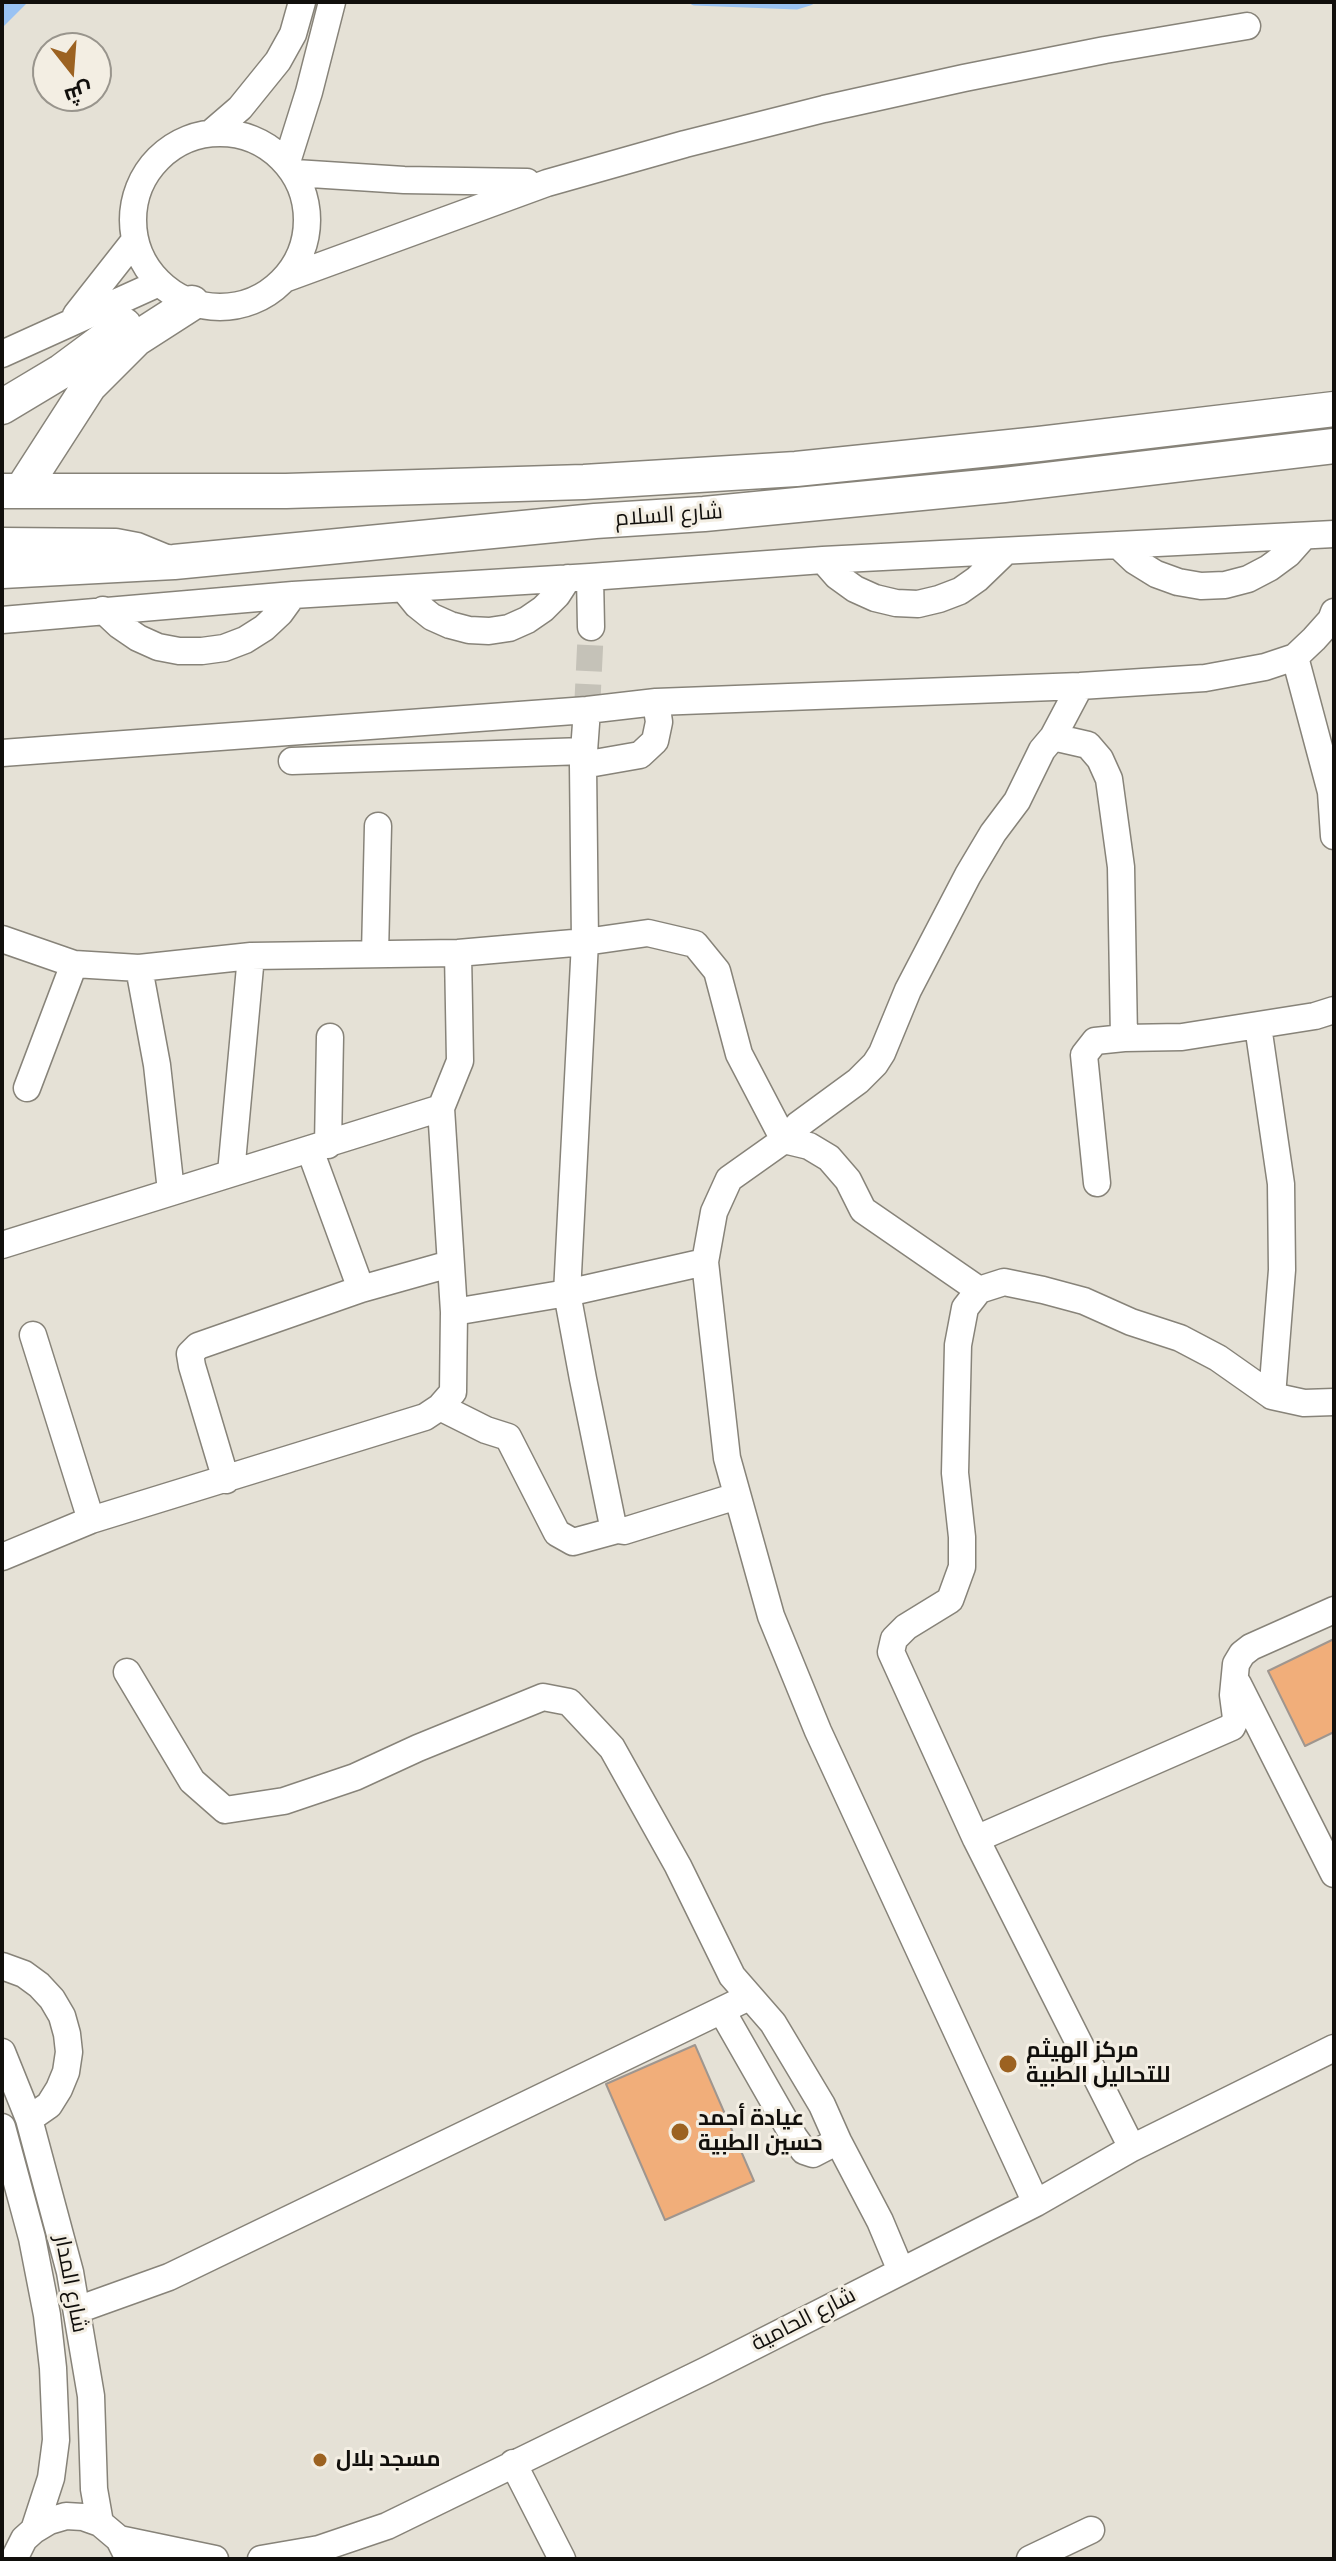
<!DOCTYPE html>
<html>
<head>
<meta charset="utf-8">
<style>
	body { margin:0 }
	#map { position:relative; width:1336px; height:2561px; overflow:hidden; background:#e5e1d6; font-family:"DM Sans",Cairo,sans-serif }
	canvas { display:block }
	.frame { position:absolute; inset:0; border:4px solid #110f0c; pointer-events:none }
	.north { position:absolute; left:32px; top:32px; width:80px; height:80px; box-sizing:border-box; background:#f3eee3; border:2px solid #99958d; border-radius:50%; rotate:163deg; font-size:22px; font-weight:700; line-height:32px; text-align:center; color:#110f0c }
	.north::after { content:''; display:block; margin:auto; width:28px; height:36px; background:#9c6221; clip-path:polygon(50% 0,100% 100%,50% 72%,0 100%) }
</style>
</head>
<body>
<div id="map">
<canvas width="1336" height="2561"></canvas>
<div class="frame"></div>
<div class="north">ش</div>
</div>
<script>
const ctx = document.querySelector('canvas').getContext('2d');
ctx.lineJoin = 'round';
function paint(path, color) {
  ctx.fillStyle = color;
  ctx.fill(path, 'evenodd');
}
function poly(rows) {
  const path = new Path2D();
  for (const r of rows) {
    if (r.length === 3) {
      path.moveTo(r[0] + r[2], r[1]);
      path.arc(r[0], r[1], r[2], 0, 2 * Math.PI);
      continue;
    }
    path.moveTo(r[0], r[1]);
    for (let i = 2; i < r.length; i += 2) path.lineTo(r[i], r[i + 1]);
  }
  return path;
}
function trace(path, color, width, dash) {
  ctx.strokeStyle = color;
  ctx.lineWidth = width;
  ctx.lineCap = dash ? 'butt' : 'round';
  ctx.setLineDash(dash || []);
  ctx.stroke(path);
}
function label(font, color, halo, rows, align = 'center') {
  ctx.font = font + ' "DM Sans",Cairo,sans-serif';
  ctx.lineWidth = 6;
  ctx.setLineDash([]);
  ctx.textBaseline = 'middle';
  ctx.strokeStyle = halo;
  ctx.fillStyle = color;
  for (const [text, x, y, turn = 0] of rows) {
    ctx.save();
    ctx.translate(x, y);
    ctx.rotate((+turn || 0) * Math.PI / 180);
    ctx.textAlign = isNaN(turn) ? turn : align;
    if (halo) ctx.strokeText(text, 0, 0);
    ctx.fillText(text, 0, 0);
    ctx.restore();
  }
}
paint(poly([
	[2,2,28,2,2,28]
]), '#99c2f3');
trace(poly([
	[694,2,797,6,810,2]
]), '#99c2f3', 7);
const building = poly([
	[1334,1639,1334,1732,1305,1746,1268,1671,1334,1639],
	[695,2045,754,2181,665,2220,606,2084,695,2045]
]);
paint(building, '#f1ae7a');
trace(building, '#9f968f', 2);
trace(poly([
	[587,710,591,627]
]), '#c5c2b8', 26, [26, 13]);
const minor = poly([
	[220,220,87],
	[211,133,240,108,278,61,293,34,302,2],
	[287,162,309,92,332,2],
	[295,173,404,180,527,182],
	[287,278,547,183,685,144,824,109,964,78,1105,50,1247,26],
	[76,315,135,240],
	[2,354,159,283],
	[2,541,116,542,137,546,171,560],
	[1118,545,1135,561,1156,574,1178,582,1201,586,1225,585,1248,579,1269,568,1288,554,1304,536],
	[823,560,837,576,855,589,875,598,896,603,918,604,939,599,960,591,977,579,1006,551],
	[590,577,591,627],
	[404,589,417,605,432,617,450,625,469,630,489,631,509,628,527,620,543,609,557,595,568,578],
	[103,610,119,625,138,638,158,647,179,651,202,651,224,648,245,640,264,628,280,613,293,595],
	[2,620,293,595,590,577,823,560,1334,534],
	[1295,657,1331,792,1334,836],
	[587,710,583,765,585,942,567,1293,583,1379,612,1521,617,1530,624,1531,737,1496],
	[1053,737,1088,745,1100,759,1109,779,1121,867,1124,1038],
	[2,753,587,710,656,702,1080,686,1205,678,1265,667,1295,657,1314,639,1331,620,1334,612],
	[292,761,584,751],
	[583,765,640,755,655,741,659,722,656,702],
	[2,939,74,964,139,968,251,956,458,953,585,942,648,933,695,944,717,971,739,1054,784,1140,809,1146,829,1158,848,1180,863,1210,979,1290],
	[375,954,378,826],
	[139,968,157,1065,171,1191],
	[1258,1026,1281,1184,1282,1270,1272,1396],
	[27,1088,74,964],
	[328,1145,330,1037],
	[310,1150,361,1289],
	[231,1173,251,956],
	[1097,1183,1084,1055,1095,1041,1124,1038,1182,1037,1315,1016,1334,1010],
	[2,1245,441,1108,460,1061,458,953],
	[454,1312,567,1293,705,1262],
	[33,1335,91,1520],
	[440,1407,486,1430,508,1437,557,1533,573,1542,617,1530],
	[226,1480,192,1366,190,1354,198,1346,361,1289,450,1264],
	[2,1557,91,1520,425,1417,440,1407,453,1392,454,1312,441,1108],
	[127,1672,192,1781,225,1810,284,1801,355,1777,418,1748,543,1697,569,1702,612,1748,678,1866,732,1976,773,2023,822,2105,838,2141,880,2221,901,2271],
	[1238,1684,1334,1874],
	[976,1839,1232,1727,1236,1718,1233,1695,1236,1664,1242,1654,1251,1647,1334,1610],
	[2,1966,24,1974,39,1985,52,1999,62,2016,67,2034,69,2052,66,2072,59,2089,49,2105,29,2119],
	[722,2011,794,2137,804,2151,813,2154,838,2141],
	[2,2052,29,2119,70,2272,91,2396,94,2489,100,2523],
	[2,2127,32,2238,47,2315,53,2368,56,2440,51,2478,34,2530],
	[1132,2148,976,1839,891,1652,894,1639,906,1627,950,1600,962,1567,962,1537,955,1473,958,1345,965,1308,979,1290,1004,1282,1043,1290,1084,1301,1131,1322,1180,1338,1218,1358,1272,1396,1304,1403,1334,1402],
	[1036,2203,818,1731,771,1616,727,1458,705,1262,714,1212,729,1179,784,1140,798,1125,858,1081,875,1064,882,1053,908,990,968,875,993,833,1017,801,1042,750,1053,737,1080,686],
	[77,2310,169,2277,749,1997],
	[513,2463,562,2559],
	[119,2539,215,2559],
	[14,2559,24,2539,34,2530,49,2521,66,2516,83,2517,100,2523,119,2539,129,2559],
	[261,2559,319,2549,387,2526,707,2370,1036,2203,1132,2148,1334,2048],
	[1030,2559,1091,2530]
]);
const major = poly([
	[2,407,62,371,124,325],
	[22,490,89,386,136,339,192,303],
	[2,491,286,491,584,482,796,469,1039,444,1334,409],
	[2,571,174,562,595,521,704,514,1004,485,1334,446]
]);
trace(minor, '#878379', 29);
trace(major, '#878379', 37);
trace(minor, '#fff', 26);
trace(major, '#fff', 34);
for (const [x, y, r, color] of [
	[1008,2064,10,"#9c6221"],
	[680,2132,10,"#9c6221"],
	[320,2460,8,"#9c6221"]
]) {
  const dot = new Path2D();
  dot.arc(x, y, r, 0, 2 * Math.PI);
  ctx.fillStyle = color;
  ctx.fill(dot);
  trace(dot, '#f3eee3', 3);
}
label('22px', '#110f0c', '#f3eee3', [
	["شارع السلام",669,516,-4],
	["شارع المدار",70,2284,79],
	["شارع الحامية",804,2320,-27]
]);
label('bold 22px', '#110f0c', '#f3eee3', [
	["مركز الهيثم",1026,2051],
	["للتحاليل الطبية",1026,2076],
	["عيادة أحمد",698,2119],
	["حسين الطبية",698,2144],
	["مسجد بلال",336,2460]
], 'left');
</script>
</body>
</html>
